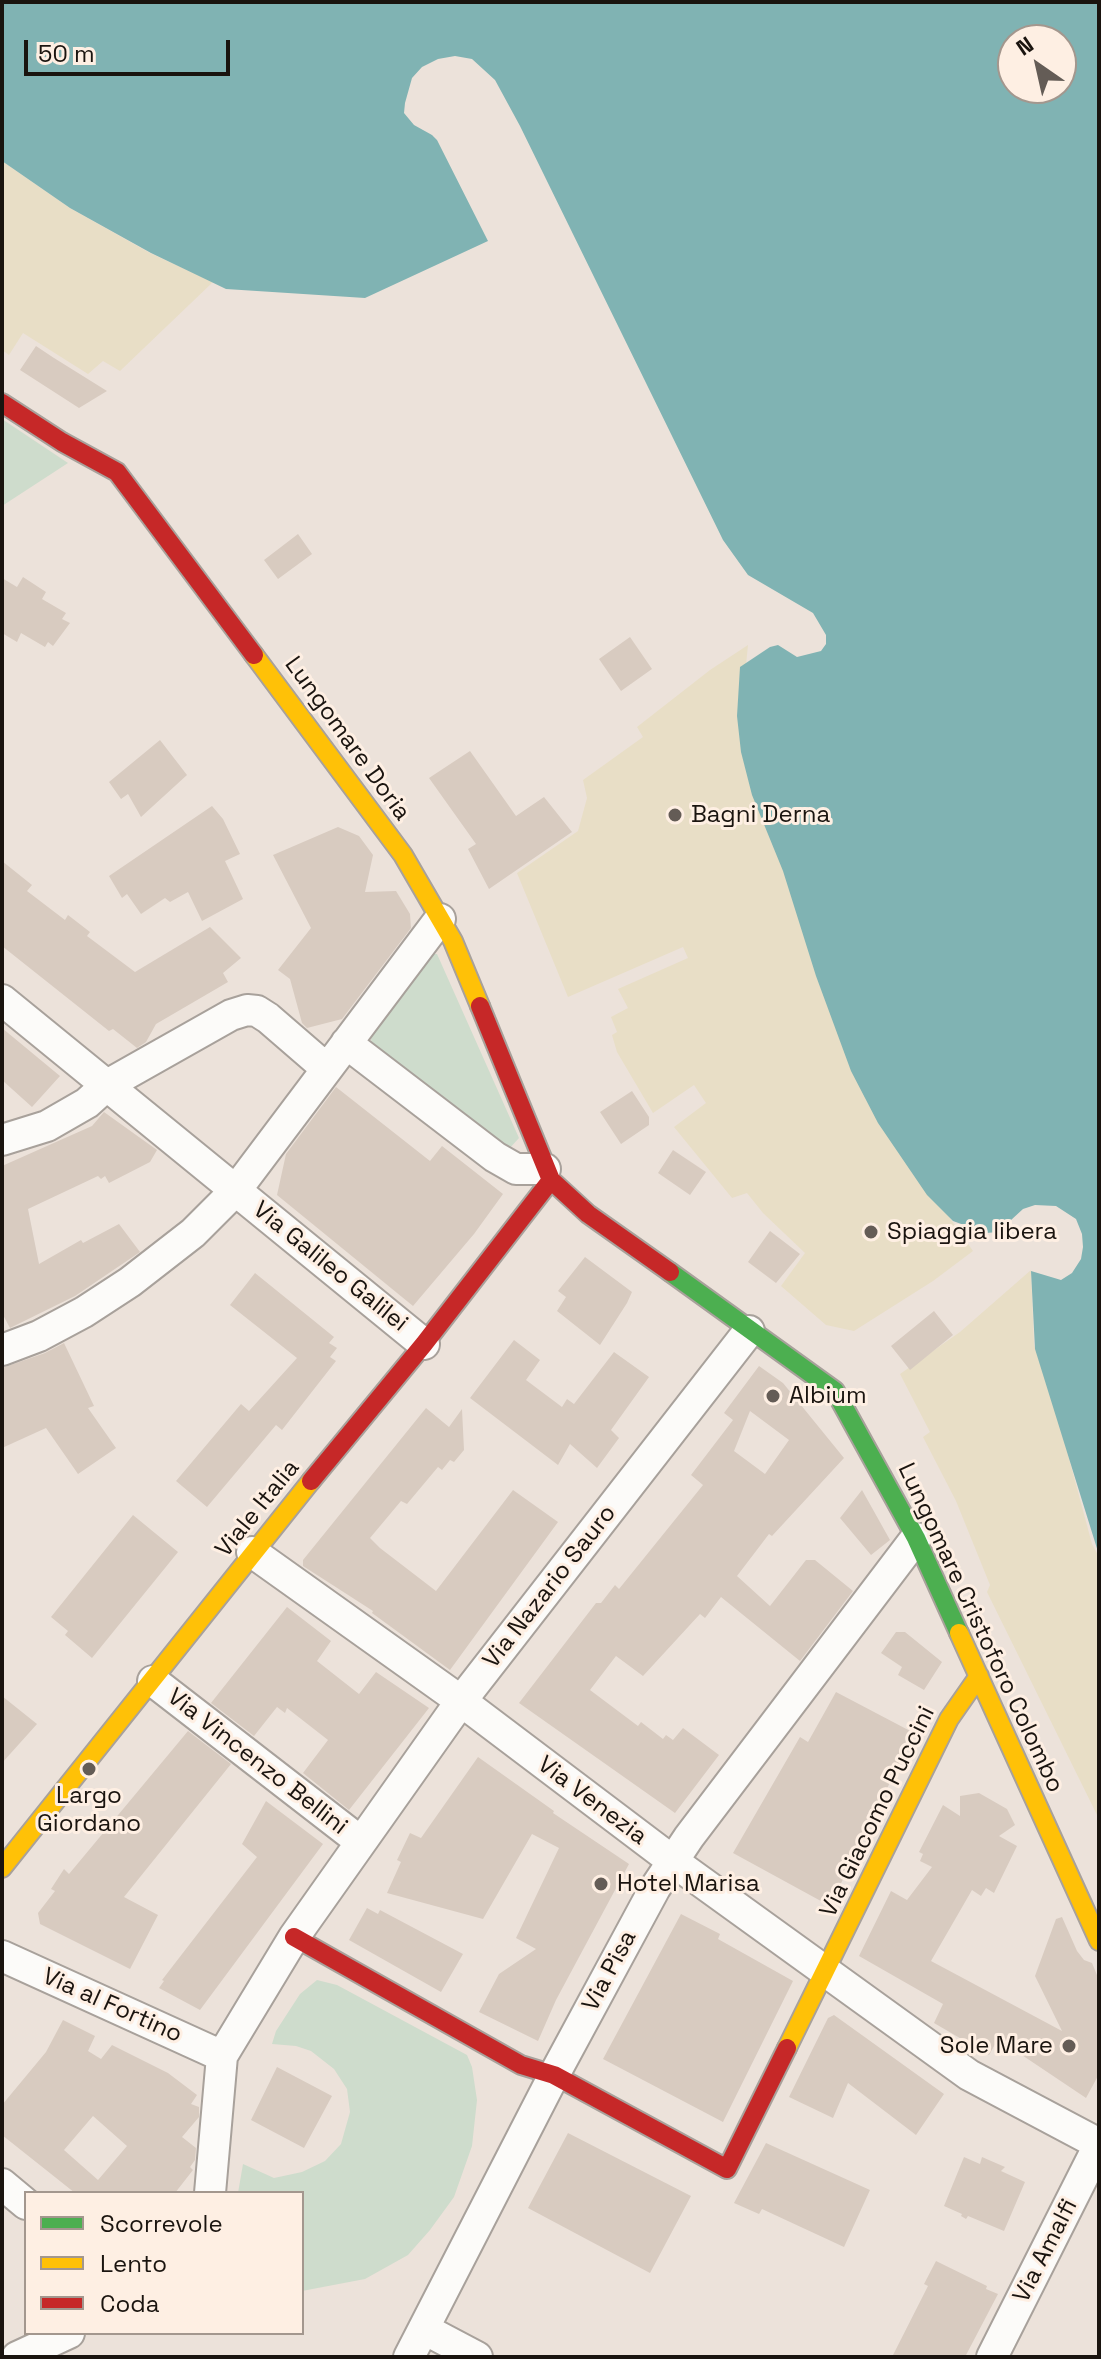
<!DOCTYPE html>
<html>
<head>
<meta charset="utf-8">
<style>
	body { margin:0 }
	#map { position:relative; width:1101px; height:2359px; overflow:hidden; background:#ece2da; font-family:"Space Grotesk",sans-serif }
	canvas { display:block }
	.frame { position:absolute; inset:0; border:4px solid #1a140f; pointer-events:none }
	.legend { position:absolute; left:24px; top:2191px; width:280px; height:144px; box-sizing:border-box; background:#feefe3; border:2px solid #a3978e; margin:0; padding:10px 14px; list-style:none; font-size:24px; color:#1a140f }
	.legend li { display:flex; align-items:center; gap:16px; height:40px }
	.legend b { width:40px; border:2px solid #a3978e }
	.north { position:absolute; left:997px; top:24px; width:80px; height:80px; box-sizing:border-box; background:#feefe3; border:2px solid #a3978e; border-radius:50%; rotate:326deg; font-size:22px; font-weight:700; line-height:32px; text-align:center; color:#1a140f }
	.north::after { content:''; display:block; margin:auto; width:28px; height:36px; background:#645c56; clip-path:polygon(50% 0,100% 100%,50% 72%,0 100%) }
	.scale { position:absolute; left:24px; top:40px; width:206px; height:36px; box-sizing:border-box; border:4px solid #1a140f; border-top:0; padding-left:10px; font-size:24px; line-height:28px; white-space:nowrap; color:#1a140f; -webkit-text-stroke:6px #feefe3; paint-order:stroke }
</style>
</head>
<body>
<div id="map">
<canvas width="1101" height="2359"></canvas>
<div class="frame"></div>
<ul class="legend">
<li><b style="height:10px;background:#4caf50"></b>Scorrevole</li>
<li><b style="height:10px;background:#ffc107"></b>Lento</li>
<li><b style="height:10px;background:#c62828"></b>Coda</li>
</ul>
<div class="north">N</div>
<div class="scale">50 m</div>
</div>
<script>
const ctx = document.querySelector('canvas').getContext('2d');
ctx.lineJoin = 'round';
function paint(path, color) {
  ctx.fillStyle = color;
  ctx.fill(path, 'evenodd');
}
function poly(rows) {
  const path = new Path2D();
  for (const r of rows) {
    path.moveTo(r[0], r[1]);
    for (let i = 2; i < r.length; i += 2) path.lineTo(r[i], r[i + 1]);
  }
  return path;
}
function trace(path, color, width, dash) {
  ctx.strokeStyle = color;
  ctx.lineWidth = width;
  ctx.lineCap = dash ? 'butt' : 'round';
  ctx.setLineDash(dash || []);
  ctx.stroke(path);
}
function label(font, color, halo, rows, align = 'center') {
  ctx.font = font + ' "Space Grotesk",sans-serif';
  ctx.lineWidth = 6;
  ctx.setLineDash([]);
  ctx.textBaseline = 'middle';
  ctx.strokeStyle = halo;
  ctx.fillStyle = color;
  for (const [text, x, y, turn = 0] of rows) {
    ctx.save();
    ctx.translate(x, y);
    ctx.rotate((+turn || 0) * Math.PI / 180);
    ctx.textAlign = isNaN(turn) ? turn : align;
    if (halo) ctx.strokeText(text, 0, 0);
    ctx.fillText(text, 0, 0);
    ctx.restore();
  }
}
paint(poly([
	[2,419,68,463,2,506],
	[432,954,437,954,519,1138,508,1150,372,1048,371,1038],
	[317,1980,337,1985,467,2055,472,2067,477,2100,472,2146,454,2197,430,2230,408,2255,365,2279,302,2291,302,2193,238,2193,243,2164,274,2178,302,2172,325,2161,341,2144,350,2112,347,2089,334,2069,311,2051,296,2046,272,2044,276,2031,300,1994]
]), '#cedccc');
paint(poly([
	[2,161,70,208,150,253,213,282,120,371,103,361,88,374,23,333,9,355,2,350],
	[748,645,745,675,892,1135,973,1251,933,1281,854,1331,826,1325,781,1286,805,1253,763,1213,747,1193,732,1198,674,1127,706,1103,694,1085,653,1113,617,1052,612,1035,617,1032,611,1017,628,1008,618,989,688,958,683,947,568,997,517,873,578,831,587,798,583,780,643,737,637,727,710,670],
	[1031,1270,1034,1345,1056,1410,1092,1544,1099,1557,1099,1819,987,1592,990,1585,956,1501,923,1437,930,1432,900,1374,960,1332]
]), '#e8dec6');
paint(poly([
	[2,2,1099,2,1099,1555,1035,1349,1031,1271,1061,1280,1072,1273,1081,1259,1083,1247,1082,1234,1076,1219,1056,1206,1035,1205,1023,1209,998,1232,986,1233,953,1221,927,1195,878,1123,851,1071,816,976,783,871,752,795,741,752,737,716,740,667,770,647,778,645,797,657,821,651,826,644,826,635,813,613,748,575,723,540,520,126,495,80,472,59,455,56,438,59,422,67,412,78,405,103,404,113,414,125,432,135,437,140,488,241,365,298,226,289,151,253,70,208,2,161],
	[1013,40,1061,40,1061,88,1013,88]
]), '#80b3b3');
paint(poly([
	[36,346,54,358,107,391,79,408,20,370],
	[298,534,312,554,278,579,264,560],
	[23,577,46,592,42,599,66,613,62,619,70,623,53,646,48,642,45,647,21,633,17,642,2,633,2,578,17,587],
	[630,637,652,669,621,691,599,659],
	[160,740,187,775,141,817,128,794,121,799,109,782],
	[470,751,516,816,544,797,572,832,489,889,468,849,476,844,429,778],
	[212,806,223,819,240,854,225,861,243,899,202,921,188,892,170,902,165,898,141,914,127,894,122,898,109,876],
	[338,827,359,836,373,855,365,892,396,891,410,914,411,928,342,1019,307,1028,302,1023,290,979,278,970,311,928,273,855],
	[2,861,32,885,27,891,65,920,68,915,90,932,87,936,135,972,210,927,241,958,223,973,228,982,156,1024,146,1042,137,1048,113,1029,109,1031,2,946],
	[2,1028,60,1076,32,1107,2,1080],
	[336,1087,430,1161,442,1146,503,1194,474,1234,413,1306,277,1195,286,1154],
	[632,1091,649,1117,649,1125,621,1144,600,1112],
	[104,1112,157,1150,150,1162,109,1183,105,1176,101,1179,98,1176,28,1209,39,1264,81,1240,83,1243,119,1224,140,1252,75,1296,10,1328,2,1313,2,1166,92,1126],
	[673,1150,706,1172,690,1195,658,1173],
	[770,1231,800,1254,776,1283,748,1262],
	[585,1257,632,1292,627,1303,600,1345,557,1311,566,1297,558,1291],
	[255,1273,334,1337,329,1343,337,1348,330,1357,336,1361,282,1430,276,1425,207,1507,176,1481,241,1404,249,1411,297,1358,230,1305],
	[934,1311,953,1335,910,1370,891,1346],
	[514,1340,540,1360,526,1380,562,1407,567,1399,574,1404,614,1352,649,1377,611,1430,619,1438,597,1468,570,1444,558,1465,470,1398],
	[64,1343,94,1406,88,1408,116,1448,78,1474,46,1428,2,1448,2,1368,45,1353],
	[759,1366,783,1383,844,1458,772,1536,769,1534,737,1576,770,1606,806,1560,815,1560,853,1591,800,1661,721,1597,705,1618,700,1614,643,1676,616,1656,590,1690,638,1726,641,1722,663,1739,666,1735,673,1740,683,1728,719,1755,675,1813,519,1703,596,1603,601,1603,615,1585,619,1589,703,1485,691,1475,733,1420,724,1413],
	[750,1411,789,1440,765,1474,734,1451],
	[426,1408,449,1427,462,1409,464,1450,454,1462,450,1460,442,1470,438,1467,407,1504,401,1501,370,1538,380,1548,436,1591,513,1490,558,1522,450,1670,372,1613,373,1611,303,1566,303,1560],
	[862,1490,890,1540,871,1555,840,1518],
	[133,1515,178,1552,92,1658,65,1635,68,1631,51,1617],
	[287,1607,331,1641,317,1661,359,1694,376,1672,429,1708,349,1810,303,1773,328,1740,287,1708,285,1713,277,1707,254,1736,211,1703],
	[896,1632,905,1632,942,1662,924,1690,898,1675,902,1667,881,1653],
	[836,1692,914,1733,830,1906,733,1853,800,1737,808,1742],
	[2,1696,37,1724,2,1763],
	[188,1731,231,1764,124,1897,158,1915,130,1969,40,1924,38,1913,55,1891,51,1889,64,1869,69,1874],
	[478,1757,554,1811,553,1813,629,1864,556,2000,538,2041,479,2012,499,1974,536,1949,516,1938,559,1848,532,1834,483,1919,387,1893,401,1862,397,1860,410,1833,421,1838],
	[979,1793,1007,1809,1015,1825,999,1836,1017,1846,994,1893,986,1888,981,1896,972,1890,931,1961,1062,2031,1035,1976,1056,1919,1062,1917,1077,1951,1084,1960,1092,1963,1099,1980,1099,2074,1086,2098,998,2039,989,2055,934,2023,943,2004,859,1956,891,1891,907,1900,932,1867,920,1861,923,1854,919,1852,943,1805,960,1816,960,1796],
	[266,1801,323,1844,200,2010,159,1988,164,1981,162,1980,257,1857,242,1844],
	[367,1908,378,1914,380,1910,463,1954,441,1992,349,1940],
	[681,1914,720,1934,718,1939,793,1981,723,2122,603,2059],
	[834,2015,944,2094,916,2135,848,2083,833,2118,789,2097,828,2018],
	[63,2020,95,2036,88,2051,101,2059,112,2045,168,2073,197,2095,191,2104,199,2107,199,2117,182,2137,196,2148,195,2160,190,2167,193,2170,175,2193,75,2193,2,2135,2,2105,46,2052],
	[93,2116,127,2146,98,2180,64,2150],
	[277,2067,332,2096,304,2148,251,2120],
	[568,2133,691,2196,650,2273,528,2208],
	[766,2143,870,2190,844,2247,762,2209,759,2214,734,2203],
	[964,2157,980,2164,982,2157,1005,2167,1001,2171,1025,2182,1004,2231,968,2216,966,2219,961,2216,962,2214,944,2206],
	[936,2261,987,2286,986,2289,998,2294,965,2357,892,2357,928,2286,924,2284]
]), '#d8cbc0');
const street = poly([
	[2,1000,424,1344],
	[346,1043,495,1157,516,1169,545,1169],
	[2,1140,47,1126,87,1103,107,1085,231,1015,247,1010,257,1011,268,1018,327,1069],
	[2,1350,39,1336,84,1312,130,1282,193,1233,236,1190,440,919],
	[252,1552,461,1701,674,1862,969,2075,1099,2144],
	[153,1681,361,1842],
	[2,1956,222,2056],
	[2,2184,26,2204],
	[210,2193,222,2056,294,1937,461,1701,749,1331],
	[424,2329,477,2357],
	[17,2357,69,2333],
	[409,2357,554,2075,655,1888,689,1837,916,1538],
	[992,2357,1099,2145]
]);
const fast = poly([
	[670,1272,835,1391,916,1538,959,1633]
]);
const slow = poly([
	[254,655,403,855,453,941,480,1006],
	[959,1633,1099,1941],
	[2,1868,311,1481],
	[787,2048,949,1719,979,1676]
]);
const jam = poly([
	[2,403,62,442,117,472,254,655],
	[480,1006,551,1180,588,1214,670,1272],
	[311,1481,424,1344,551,1180],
	[294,1937,521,2065,554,2075,727,2169,787,2048]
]);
trace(street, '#a8a19b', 34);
trace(fast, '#a8a19b', 22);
trace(slow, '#a8a19b', 22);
trace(jam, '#a8a19b', 22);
trace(street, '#fcfbf9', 30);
trace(fast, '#4caf50', 18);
trace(slow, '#ffc107', 18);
trace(jam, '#c62828', 18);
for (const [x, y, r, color] of [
	[675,815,8,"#645c56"],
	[871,1232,8,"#645c56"],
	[773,1396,8,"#645c56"],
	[89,1769,8,"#645c56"],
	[601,1884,8,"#645c56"],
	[1069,2046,8,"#645c56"]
]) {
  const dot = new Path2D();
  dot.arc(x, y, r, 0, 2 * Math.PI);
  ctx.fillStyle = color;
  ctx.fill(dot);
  trace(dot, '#feefe3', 3);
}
label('24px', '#1a140f', '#feefe3', [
	["Lungomare Doria",347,739,54],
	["Via Galileo Galilei",330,1267,39],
	["Viale Italia",258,1509,-51],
	["Via Nazario Sauro",550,1587,-52],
	["Lungomare Cristoforo Colombo",980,1628,65],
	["Via Vincenzo Bellini",257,1762,38],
	["Via Venezia",592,1801,37],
	["Via Giacomo Puccini",878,1812,-64],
	["Via Pisa",610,1971,-62],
	["Via al Fortino",112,2006,24],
	["Via Amalfi",1046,2251,-63]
]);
label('24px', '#1a140f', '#feefe3', [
	["Bagni Derna",691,815],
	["Spiaggia libera",887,1232],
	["Albium",789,1396],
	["Largo",89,1796,"center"],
	["Giordano",89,1824,"center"],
	["Hotel Marisa",617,1884],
	["Sole Mare",1053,2046,"right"]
], 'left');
</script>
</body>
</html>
